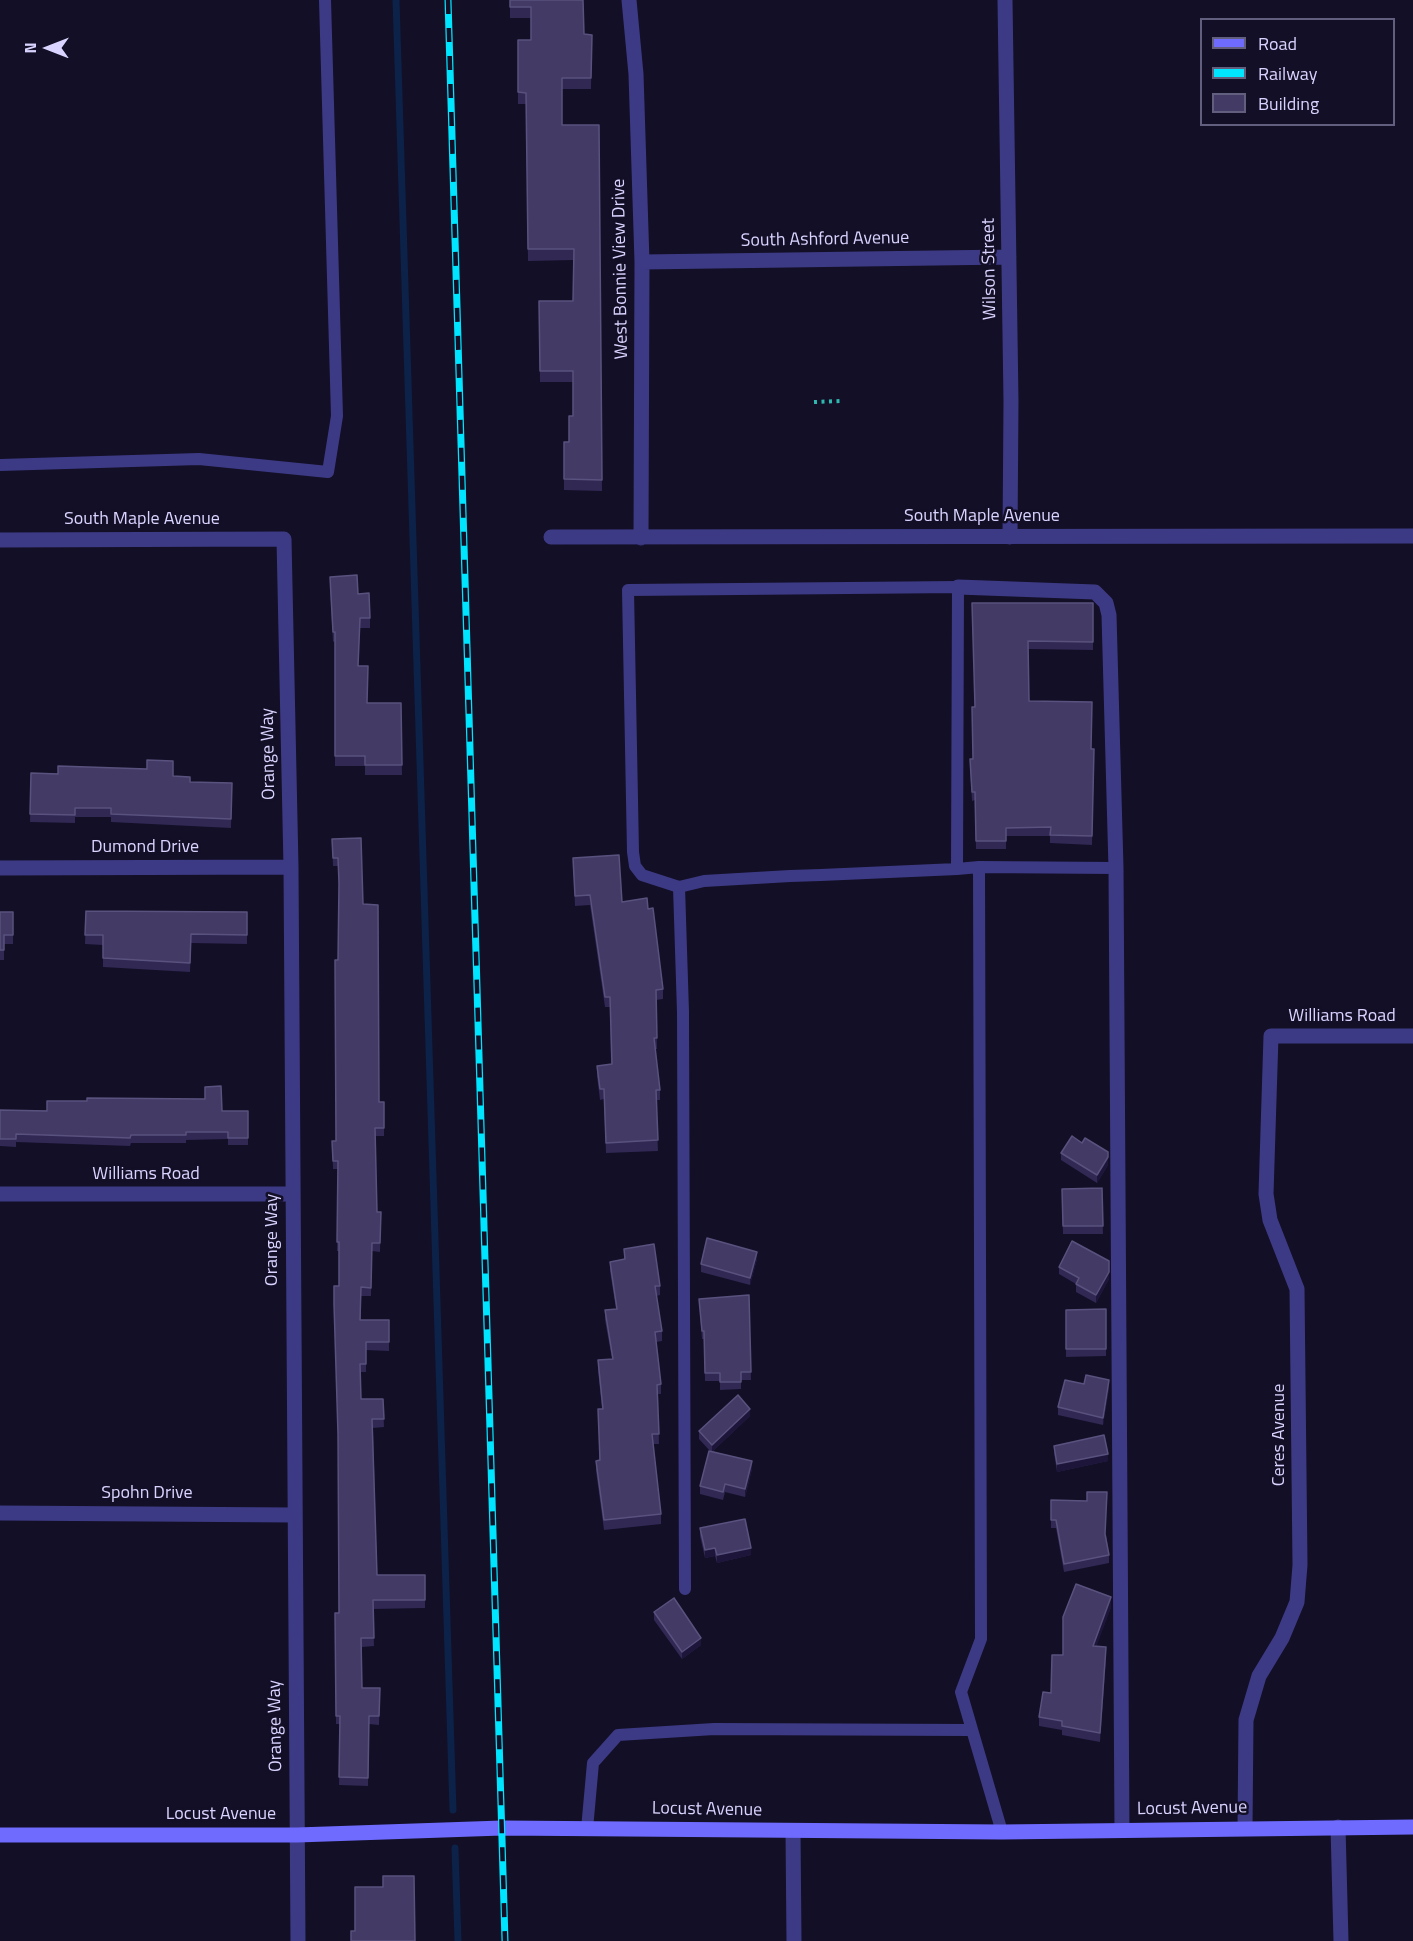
<!DOCTYPE html>
<html>
<head>
<meta charset="utf-8">
<style>
	body { margin:0 }
	#map { position:relative; width:1413px; height:1941px; overflow:hidden; background:#130f26; font-family:"Titillium Web",sans-serif }
	canvas { display:block }
	.legend { position:absolute; left:1200px; top:18px; width:195px; height:108px; box-sizing:border-box; background:#130f26; border:2px solid #625e7d; margin:0; padding:8px 10px; list-style:none; font-size:18px; color:#d9d4ff }
	.legend li { display:flex; align-items:center; gap:12px; height:30px }
	.legend b { width:30px; border:2px solid #625e7d }
	.north { position:absolute; left:18px; top:18px; width:60px; height:60px; -webkit-text-stroke:4px #130f26; paint-order:stroke; rotate:270deg; font-size:16px; font-weight:700; line-height:24px; text-align:center; color:#d9d4ff }
	.north::after { content:''; display:block; margin:auto; width:21px; height:27px; background:#d9d4ff; clip-path:polygon(50% 0,100% 100%,50% 72%,0 100%) }
</style>
</head>
<body>
<div id="map">
<canvas width="1413" height="1941"></canvas>
<ul class="legend">
<li><b style="height:8px;background:#6f6bff"></b>Road</li>
<li><b style="height:8px;background:#00e5ff"></b>Railway</li>
<li><b style="height:16px;background:#433a66"></b>Building</li>
</ul>
<div class="north">N</div>
</div>
<script>
const ctx = document.querySelector('canvas').getContext('2d');
ctx.lineJoin = 'round';
function poly(rows) {
  const path = new Path2D();
  for (const r of rows) {
    path.moveTo(r[0], r[1]);
    for (let i = 2; i < r.length; i += 2) path.lineTo(r[i], r[i + 1]);
  }
  return path;
}
function trace(path, color, width, dash) {
  ctx.strokeStyle = color;
  ctx.lineWidth = width;
  ctx.lineCap = dash ? 'butt' : 'round';
  ctx.setLineDash(dash || []);
  ctx.stroke(path);
}
function paint(path, color) {
  ctx.fillStyle = color;
  ctx.fill(path, 'evenodd');
}
function label(font, color, halo, rows, align = 'center') {
  ctx.font = font + ' "Titillium Web",sans-serif';
  ctx.lineWidth = 5;
  ctx.setLineDash([]);
  ctx.textBaseline = 'middle';
  ctx.strokeStyle = halo;
  ctx.fillStyle = color;
  for (const [text, x, y, turn = 0] of rows) {
    ctx.save();
    ctx.translate(x, y);
    ctx.rotate((+turn || 0) * Math.PI / 180);
    ctx.textAlign = isNaN(turn) ? turn : align;
    if (halo) ctx.strokeText(text, 0, 0);
    ctx.fillText(text, 0, 0);
    ctx.restore();
  }
}
trace(poly([
	[396,0,453,1810],
	[455,1848,458,1941]
]), '#0c2248', 7);
trace(poly([
	[814,402,840,401]
]), '#2fb8b0', 4, [3, 4.5]);
trace(poly([
	[0,465,199,459,328,472,337,416,325,0],
	[979,867,981,1639,961,1692,1002,1832],
	[957,869,958,587,628,590,633,852,635,866,642,875,679,887,704,881,790,876,821,875,957,869,979,867,1116,868],
	[679,887,683,1012,685,1589],
	[587,1829,593,1763,618,1735,714,1729,971,1730]
]), '#3d3a85', 12);
trace(poly([
	[629,0,636,74,642,262,641,538],
	[1005,0,1011,401,1010,537],
	[642,262,1009,257],
	[551,537,1413,536],
	[0,540,284,539,291,867,298,1941],
	[958,587,1095,592,1106,603,1109,615,1116,868,1122,1830],
	[0,868,291,867],
	[0,1194,292,1194],
	[0,1513,294,1515],
	[1338,1827,1341,1941],
	[1245,1828,1246,1720,1259,1676,1282,1638,1297,1602,1300,1565,1297,1289,1270,1220,1266,1194,1271,1036,1413,1036],
	[793,1831,794,1941]
]), '#3d3a85', 15);
trace(poly([
	[0,1835,297,1835,502,1828,1002,1832,1413,1827]
]), '#6f6bff', 15);
const rail = poly([
	[448,0,505,1941]
]);
trace(rail, '#00e5ff', 7);
trace(rail, '#130f26', 4.5, [14]);
paint(poly([
	[510,0,583,0,584,34,592,35,591,89,562,89,562,125,599,125,602,491,564,490,564,442,569,442,573,416,573,382,540,382,539,301,573,301,574,260,528,261,526,104,518,104,518,40,531,40,531,18,510,18],
	[330,586,358,594,370,618,370,628,360,628,358,666,367,703,401,703,402,775,365,775,365,766,335,766,335,641,333,642],
	[972,603,1093,603,1093,650,1028,649,1029,701,1091,749,1094,749,1092,845,1050,843,1050,836,1006,836,1006,849,976,849,975,800,972,801,970,767,973,759,975,707],
	[31,773,173,776,190,782,232,783,231,828,111,822,111,817,75,817,75,823,30,822],
	[332,839,363,904,379,1102,384,1102,384,1136,375,1136,377,1212,381,1212,380,1252,372,1251,371,1296,361,1296,361,1320,389,1320,389,1351,366,1350,366,1372,360,1372,361,1399,383,1399,384,1427,373,1428,377,1575,425,1575,425,1608,373,1609,374,1646,362,1647,362,1688,380,1688,379,1725,369,1724,368,1786,339,1785,340,1724,336,1724,335,1613,339,1613,339,1251,337,1251,338,1169,333,1169,332,1141,336,1141,339,890,338,866,333,866],
	[573,858,622,902,663,989,663,999,656,1000,657,1049,655,1049,660,1090,660,1100,656,1100,658,1151,606,1153,604,1099,600,1100,597,1076,597,1066,611,1064,610,1007,605,1007,590,905,575,906],
	[86,911,247,912,247,944,191,943,190,972,103,967,103,945,85,944],
	[0,912,13,912,13,944,4,944,4,960,0,960],
	[0,1110,248,1111,248,1145,228,1145,228,1139,186,1140,186,1143,131,1143,130,1146,16,1142,16,1147,0,1146],
	[1061,1153,1108,1165,1097,1183,1061,1160],
	[1102,1188,1103,1234,1063,1234,1062,1189],
	[624,1249,660,1286,660,1295,656,1296,662,1331,662,1341,656,1342,661,1384,661,1394,658,1394,659,1444,653,1444,661,1514,661,1524,604,1530,596,1471,596,1461,599,1460,602,1409,598,1370,598,1360,612,1359,605,1320,605,1310,616,1309,610,1271,610,1262,624,1259],
	[757,1259,750,1285,701,1272,701,1264],
	[1059,1267,1109,1279,1096,1303,1076,1292,1076,1284,1059,1274],
	[749,1295,751,1380,741,1380,741,1389,720,1390,720,1381,705,1381,704,1339,702,1339,699,1299],
	[1106,1309,1106,1356,1066,1357,1066,1310],
	[1084,1384,1109,1388,1103,1425,1058,1415,1058,1407],
	[750,1416,713,1451,752,1469,745,1497,725,1492,723,1500,700,1494,700,1486,710,1451,699,1439,699,1431],
	[1054,1446,1108,1461,1057,1472,1054,1453],
	[1051,1500,1106,1535,1109,1555,1109,1563,1064,1572,1056,1528,1051,1528],
	[700,1528,751,1555,717,1563,715,1556,705,1558,700,1536],
	[1111,1607,1096,1646,1106,1656,1100,1742,1062,1735,1062,1730,1039,1726,1039,1717,1051,1693],
	[654,1612,701,1645,682,1659,654,1620]
]), '#312854');
paint(poly([
	[1108,1157,1108,1165,1097,1183,1097,1175],
	[757,1252,757,1259,750,1285,750,1278],
	[1109,1272,1109,1279,1096,1303,1096,1295],
	[1109,1380,1109,1388,1103,1425,1103,1418],
	[750,1409,750,1416,712,1452,712,1445],
	[1108,1454,1108,1461,1057,1472,1057,1464],
	[752,1461,752,1469,745,1497,745,1489],
	[715,1548,715,1556,705,1558,705,1550],
	[751,1548,751,1555,717,1563,717,1555],
	[1111,1597,1111,1607,1093,1656,1093,1646],
	[701,1638,701,1645,682,1659,682,1652],
	[1106,1647,1106,1656,1100,1742,1100,1733]
]), '#1d163a');
const building = poly([
	[510,0,583,0,584,34,592,35,591,78,562,78,562,125,599,125,602,480,564,479,564,442,569,442,569,416,573,416,573,371,540,371,539,301,573,301,574,249,528,249,526,93,518,92,518,40,531,40,531,7,510,7,510,0],
	[357,575,358,594,369,593,370,618,360,618,358,666,368,666,367,703,401,703,402,765,365,765,365,756,335,756,335,632,333,632,330,577,357,575],
	[972,603,1093,603,1093,642,1028,641,1029,701,1092,702,1091,749,1094,749,1092,836,1050,835,1051,827,1006,828,1006,841,976,841,975,792,972,792,970,759,973,759,972,707,975,707,972,603],
	[147,760,173,761,173,776,190,777,190,782,232,783,231,819,111,814,111,808,75,808,75,815,30,814,31,773,58,774,58,766,147,769,147,760],
	[361,838,363,904,378,905,379,1102,384,1102,384,1128,375,1128,377,1212,381,1212,380,1243,372,1243,371,1288,361,1287,360,1320,389,1320,389,1342,366,1342,366,1364,360,1364,361,1399,383,1399,384,1419,372,1419,377,1575,425,1575,425,1600,373,1600,374,1638,361,1638,362,1688,380,1688,379,1716,369,1716,368,1778,339,1777,340,1716,336,1716,335,1613,339,1613,338,1434,334,1304,334,1286,339,1286,339,1242,337,1242,338,1161,333,1161,332,1141,336,1141,335,960,338,960,339,883,338,858,333,858,332,839,361,838],
	[619,855,622,902,647,898,648,909,653,908,663,989,656,990,657,1038,654,1038,660,1090,656,1090,658,1140,606,1143,604,1089,600,1089,597,1066,612,1064,610,997,605,997,590,895,575,896,573,858,619,855],
	[86,911,247,912,247,935,191,934,190,963,103,958,103,935,85,935,86,911],
	[0,912,13,912,13,935,4,935,4,950,0,950,0,912],
	[221,1086,222,1111,248,1111,248,1138,228,1138,228,1132,186,1132,186,1135,131,1135,130,1138,16,1134,16,1139,0,1139,0,1110,47,1111,47,1101,87,1101,87,1098,205,1099,205,1087,221,1086],
	[1072,1136,1082,1143,1085,1138,1108,1152,1108,1157,1097,1175,1061,1153,1072,1136],
	[1102,1188,1103,1226,1063,1226,1062,1189,1102,1188],
	[707,1238,757,1252,750,1278,701,1264,707,1238],
	[1072,1241,1109,1261,1109,1272,1096,1295,1076,1284,1079,1278,1059,1267,1072,1241],
	[654,1244,660,1286,655,1286,662,1331,655,1332,661,1384,657,1385,659,1434,652,1434,661,1514,604,1520,596,1461,600,1460,598,1409,603,1409,598,1360,613,1359,605,1310,617,1309,610,1262,625,1259,624,1249,654,1244],
	[749,1295,751,1372,741,1372,741,1382,720,1382,720,1373,705,1373,704,1331,702,1331,699,1299,749,1295],
	[1106,1309,1106,1349,1066,1349,1066,1310,1106,1309],
	[1086,1375,1109,1380,1103,1418,1058,1407,1065,1380,1084,1384,1086,1375],
	[738,1395,750,1409,712,1445,699,1431,738,1395],
	[1104,1435,1108,1454,1057,1464,1054,1446,1104,1435],
	[709,1451,752,1461,745,1489,725,1484,723,1492,700,1486,709,1451],
	[1087,1492,1107,1492,1105,1534,1109,1555,1064,1564,1056,1520,1051,1520,1051,1500,1087,1501,1087,1492],
	[745,1519,751,1548,717,1555,715,1548,705,1550,700,1528,745,1519],
	[1076,1584,1111,1597,1093,1646,1106,1647,1100,1733,1062,1726,1062,1721,1039,1717,1043,1692,1051,1693,1052,1655,1063,1655,1063,1617,1076,1584],
	[674,1598,701,1638,682,1652,654,1612,674,1598],
	[383,1876,414,1876,415,1941,351,1941,351,1931,355,1931,355,1887,383,1887,383,1876]
]);
paint(building, '#433a66');
trace(building, '#5a527e', 1.5);
label('18px', '#d9d4ff', '#130f26', [
	["South Ashford Avenue",825,240,-1],
	["West Bonnie View Drive",621,269,-91],
	["Wilson Street",990,269,-91],
	["South Maple Avenue",982,517],
	["South Maple Avenue",142,520],
	["Orange Way",269,754,-91],
	["Dumond Drive",145,848],
	["Williams Road",1342,1017],
	["Williams Road",146,1175],
	["Orange Way",273,1240,-90],
	["Ceres Avenue",1280,1435,-90],
	["Spohn Drive",147,1494],
	["Orange Way",276,1726,-91],
	["Locust Avenue",1192,1809,-1],
	["Locust Avenue",707,1810,1],
	["Locust Avenue",221,1815]
]);
</script>
</body>
</html>
